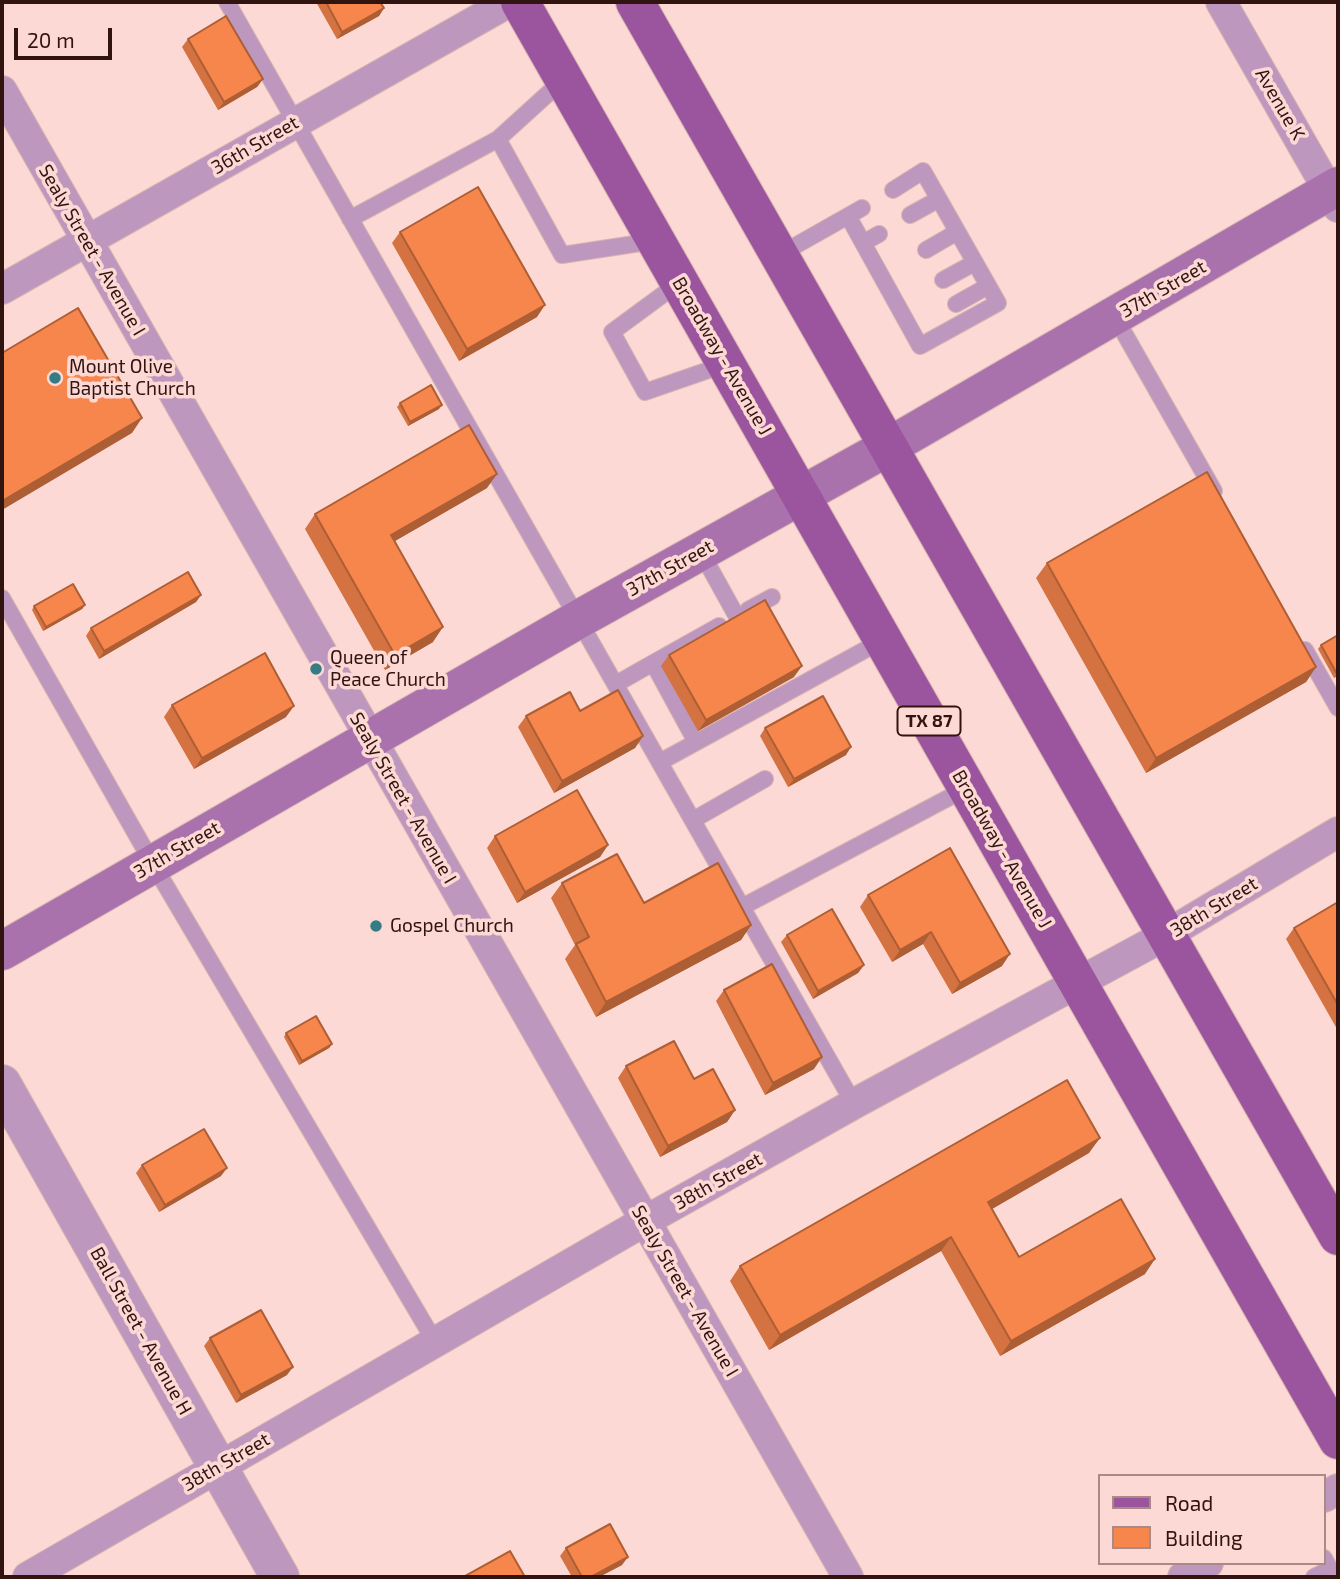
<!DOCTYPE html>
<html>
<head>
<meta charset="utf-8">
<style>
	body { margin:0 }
	#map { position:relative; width:1340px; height:1579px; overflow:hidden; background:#fcd9d4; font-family:"Exo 2",sans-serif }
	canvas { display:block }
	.frame { position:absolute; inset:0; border:4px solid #311310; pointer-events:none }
	.legend { position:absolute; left:1098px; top:1474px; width:228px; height:91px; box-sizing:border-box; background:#fcd9d4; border:2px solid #ab8a86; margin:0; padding:9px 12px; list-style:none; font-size:21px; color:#311310 }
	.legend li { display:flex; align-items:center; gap:14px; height:35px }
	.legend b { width:35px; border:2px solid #ab8a86 }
	.scale { position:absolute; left:14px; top:28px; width:98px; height:32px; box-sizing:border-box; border:4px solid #311310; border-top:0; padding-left:9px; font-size:21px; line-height:24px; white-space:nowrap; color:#311310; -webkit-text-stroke:5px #fcd9d4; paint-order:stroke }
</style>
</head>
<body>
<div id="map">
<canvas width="1340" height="1579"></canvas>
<div class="frame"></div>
<ul class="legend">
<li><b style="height:9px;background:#9b559e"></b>Road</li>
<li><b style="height:19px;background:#f7864c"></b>Building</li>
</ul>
<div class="scale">20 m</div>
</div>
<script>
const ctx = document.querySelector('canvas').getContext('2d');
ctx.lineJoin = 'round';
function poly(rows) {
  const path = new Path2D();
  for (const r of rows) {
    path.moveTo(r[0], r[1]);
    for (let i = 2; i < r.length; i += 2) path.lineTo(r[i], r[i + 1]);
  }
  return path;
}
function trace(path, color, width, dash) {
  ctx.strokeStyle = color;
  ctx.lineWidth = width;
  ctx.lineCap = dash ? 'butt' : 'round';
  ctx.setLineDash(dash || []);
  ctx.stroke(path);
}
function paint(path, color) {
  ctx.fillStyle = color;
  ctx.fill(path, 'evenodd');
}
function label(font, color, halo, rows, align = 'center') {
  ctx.font = font + ' "Exo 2",sans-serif';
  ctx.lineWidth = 7;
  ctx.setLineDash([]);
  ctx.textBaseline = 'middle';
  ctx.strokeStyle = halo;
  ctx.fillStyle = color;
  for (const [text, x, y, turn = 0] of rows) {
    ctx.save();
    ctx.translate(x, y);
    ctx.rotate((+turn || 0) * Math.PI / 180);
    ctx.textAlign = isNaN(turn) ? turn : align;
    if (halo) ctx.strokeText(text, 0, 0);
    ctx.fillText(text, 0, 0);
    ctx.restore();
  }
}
const service = poly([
	[227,2,854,1104],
	[563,80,498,139,562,255,654,241],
	[910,215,939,199],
	[848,216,920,346,998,303,923,171,893,190],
	[350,219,498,139],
	[863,243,879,234],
	[926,250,957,232],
	[779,255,862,208],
	[943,280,974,263],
	[680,282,612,332,645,392,726,364],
	[956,304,988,286],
	[1115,317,1214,491],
	[701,552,737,617],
	[2,598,153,864,435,1342],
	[748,610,772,597],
	[1305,650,1338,708],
	[616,684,653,663],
	[696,742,653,663,719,626],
	[660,762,883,640],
	[693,820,765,779],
	[742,907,967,788],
	[1314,1577,1330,1569,1324,1558]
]);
const minor = poly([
	[1221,2,1338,207],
	[2,91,848,1577],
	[2,289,509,2],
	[1324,1497,1338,1489],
	[28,1577,645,1221,859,1101,1166,935,1338,832],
	[1183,1577,1208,1563]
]);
const tertiary = poly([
	[2,1084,280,1577]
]);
const secondary = poly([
	[2,951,579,619,888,447,1338,186]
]);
const primary = poly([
	[520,2,1338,1440],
	[635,2,1338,1236]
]);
trace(service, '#d7b5b1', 18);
trace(minor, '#d7b5b1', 32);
trace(tertiary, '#d7b5b1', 40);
trace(secondary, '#d7b5b1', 40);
trace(primary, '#d7b5b1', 40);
trace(service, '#be97be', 16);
trace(minor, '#be97be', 30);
trace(tertiary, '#be97be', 38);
trace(secondary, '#aa72ac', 38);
trace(primary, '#9b559e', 38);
paint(poly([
	[316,2,380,2,384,8,379,16,337,39],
	[188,39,263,79,257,87,218,110,182,47],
	[400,232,537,317,459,361,392,243],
	[400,403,439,409,408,426,397,407],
	[487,488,395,541,433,642,385,670,305,529,315,514],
	[1047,563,1316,667,1306,682,1146,773,1036,578],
	[201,595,196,602,99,659,86,636,91,628],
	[85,605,82,609,43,631,32,610,34,606],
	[1321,645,1338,676,1334,678,1318,649],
	[669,655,794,677,698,731,661,666],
	[172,705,286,717,194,769,164,717],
	[580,711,643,736,635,748,554,793,518,727,526,716],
	[765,728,846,755,788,787,760,736],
	[495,836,608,845,600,857,517,903,487,848],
	[562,883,644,903,751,925,741,940,596,1017,565,959,575,945,551,898],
	[868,895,1002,966,952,994,923,944,892,962,860,907],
	[1338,902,1338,1028,1337,1029,1286,939,1294,928],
	[787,935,864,965,858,973,813,999,781,942],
	[724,990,814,1069,765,1095,716,1001],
	[286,1033,332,1044,329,1048,299,1065,284,1037],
	[626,1066,735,1110,727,1122,660,1157,618,1078],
	[1089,1153,992,1209,1019,1257,1145,1274,1000,1356,941,1251,769,1350,730,1281,740,1266],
	[142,1165,221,1176,159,1212,136,1173],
	[210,1338,287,1375,236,1403,204,1346],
	[566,1548,622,1565,599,1577,572,1577,560,1556]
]), '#d47341');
paint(poly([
	[384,8,379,16,337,39,342,32],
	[263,79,257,87,218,110,224,102],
	[545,305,537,317,459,361,467,349],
	[442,405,439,409,408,426,410,422],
	[142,418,132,433,2,510,2,501],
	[497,474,487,488,381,549,391,535],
	[201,595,196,602,99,659,104,651],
	[85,605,82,609,43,631,46,627],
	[443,627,433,642,385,670,395,655],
	[802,666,794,677,698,731,706,720],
	[1316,667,1306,682,1146,773,1156,758],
	[294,706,286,717,194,769,202,758],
	[643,736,635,748,554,793,562,781],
	[851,747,846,755,788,787,794,779],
	[608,845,600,857,517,903,525,892],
	[751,925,741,940,596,1017,606,1002],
	[931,932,923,944,892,962,900,950],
	[1010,954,1002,966,952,994,960,983],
	[864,965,858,973,813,999,818,991],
	[332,1044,329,1048,299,1065,302,1061],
	[822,1057,814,1069,765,1095,773,1083],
	[735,1110,727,1122,660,1157,668,1146],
	[1100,1138,1089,1153,978,1217,988,1202],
	[227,1168,221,1176,159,1212,165,1205],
	[951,1237,941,1251,769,1350,780,1335],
	[1155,1259,1145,1274,1000,1356,1011,1341],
	[293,1367,287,1375,236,1403,241,1395],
	[628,1557,622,1565,599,1577,591,1577]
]), '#ad5e35');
const building = poly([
	[326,2,380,2,384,8,342,32,326,2],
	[226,16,263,79,224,102,188,39,226,16],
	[478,187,545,305,467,349,400,232,478,187],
	[78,308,142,418,2,501,2,353,78,308],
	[431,385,442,405,410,422,400,403,431,385],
	[469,425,497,474,391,535,443,627,395,655,315,514,469,425],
	[1207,472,1316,667,1156,758,1047,563,1207,472],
	[188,572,201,595,104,651,91,628,188,572],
	[73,584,85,605,46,627,34,606,73,584],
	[765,600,802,666,706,720,669,655,765,600],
	[1338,635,1338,673,1337,674,1321,645,1338,635],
	[265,653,294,706,202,758,172,705,265,653],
	[618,690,643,736,562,781,526,716,570,692,580,711,618,690],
	[823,696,851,747,794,779,765,728,823,696],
	[577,790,608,845,525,892,495,836,577,790],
	[950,848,1010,954,960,983,931,932,900,950,868,895,950,848],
	[617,854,644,903,718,863,751,925,606,1002,576,944,589,937,562,883,617,854],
	[1338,902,1338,1005,1294,928,1338,902],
	[832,909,864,965,818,991,787,935,832,909],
	[772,964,822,1057,773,1083,724,990,772,964],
	[316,1016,332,1044,302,1061,286,1033,316,1016],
	[674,1041,694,1079,713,1069,735,1110,668,1146,626,1066,674,1041],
	[1067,1080,1100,1138,988,1202,1019,1257,1121,1199,1155,1259,1011,1341,951,1237,780,1335,740,1266,1067,1080],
	[204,1129,227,1168,165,1205,142,1165,204,1129],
	[261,1310,293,1367,241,1395,210,1338,261,1310],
	[610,1524,628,1557,591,1577,582,1577,566,1548,610,1524],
	[510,1551,525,1577,463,1577,510,1551]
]);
paint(building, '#f7864c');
trace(building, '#ad5e35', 2);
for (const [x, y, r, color] of [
	[55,378,7,"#357d85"],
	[316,669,7,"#357d85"],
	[376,926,7,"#357d85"]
]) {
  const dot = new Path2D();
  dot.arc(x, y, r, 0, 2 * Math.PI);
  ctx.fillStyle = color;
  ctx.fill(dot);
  trace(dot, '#fcd9d4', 2.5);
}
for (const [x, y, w] of [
	[929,721,63]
]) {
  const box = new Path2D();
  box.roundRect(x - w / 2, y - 14.5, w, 29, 5);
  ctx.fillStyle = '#fcd9d4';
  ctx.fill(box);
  trace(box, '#311310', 2);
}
label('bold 18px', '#311310', null, [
	["TX 87",929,721]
]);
label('19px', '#311310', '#fcd9d4', [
	["Avenue K",1280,104,60],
	["36th Street",255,145,-30],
	["Sealy Street - Avenue I",92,250,60],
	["37th Street",1163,289,-30],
	["Broadway - Avenue J",722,356,60],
	["37th Street",670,568,-29],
	["Sealy Street - Avenue I",403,798,60],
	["Broadway - Avenue J",1002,849,60],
	["37th Street",177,850,-30],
	["38th Street",1214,907,-31],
	["38th Street",718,1181,-29],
	["Sealy Street - Avenue I",685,1291,60],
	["Ball Street - Avenue H",141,1331,61],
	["38th Street",226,1462,-30]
]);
label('19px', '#311310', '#fcd9d4', [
	["Mount Olive",69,367],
	["Baptist Church",69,389],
	["Queen of",330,658],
	["Peace Church",330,680],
	["Gospel Church",390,926]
], 'left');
</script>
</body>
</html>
